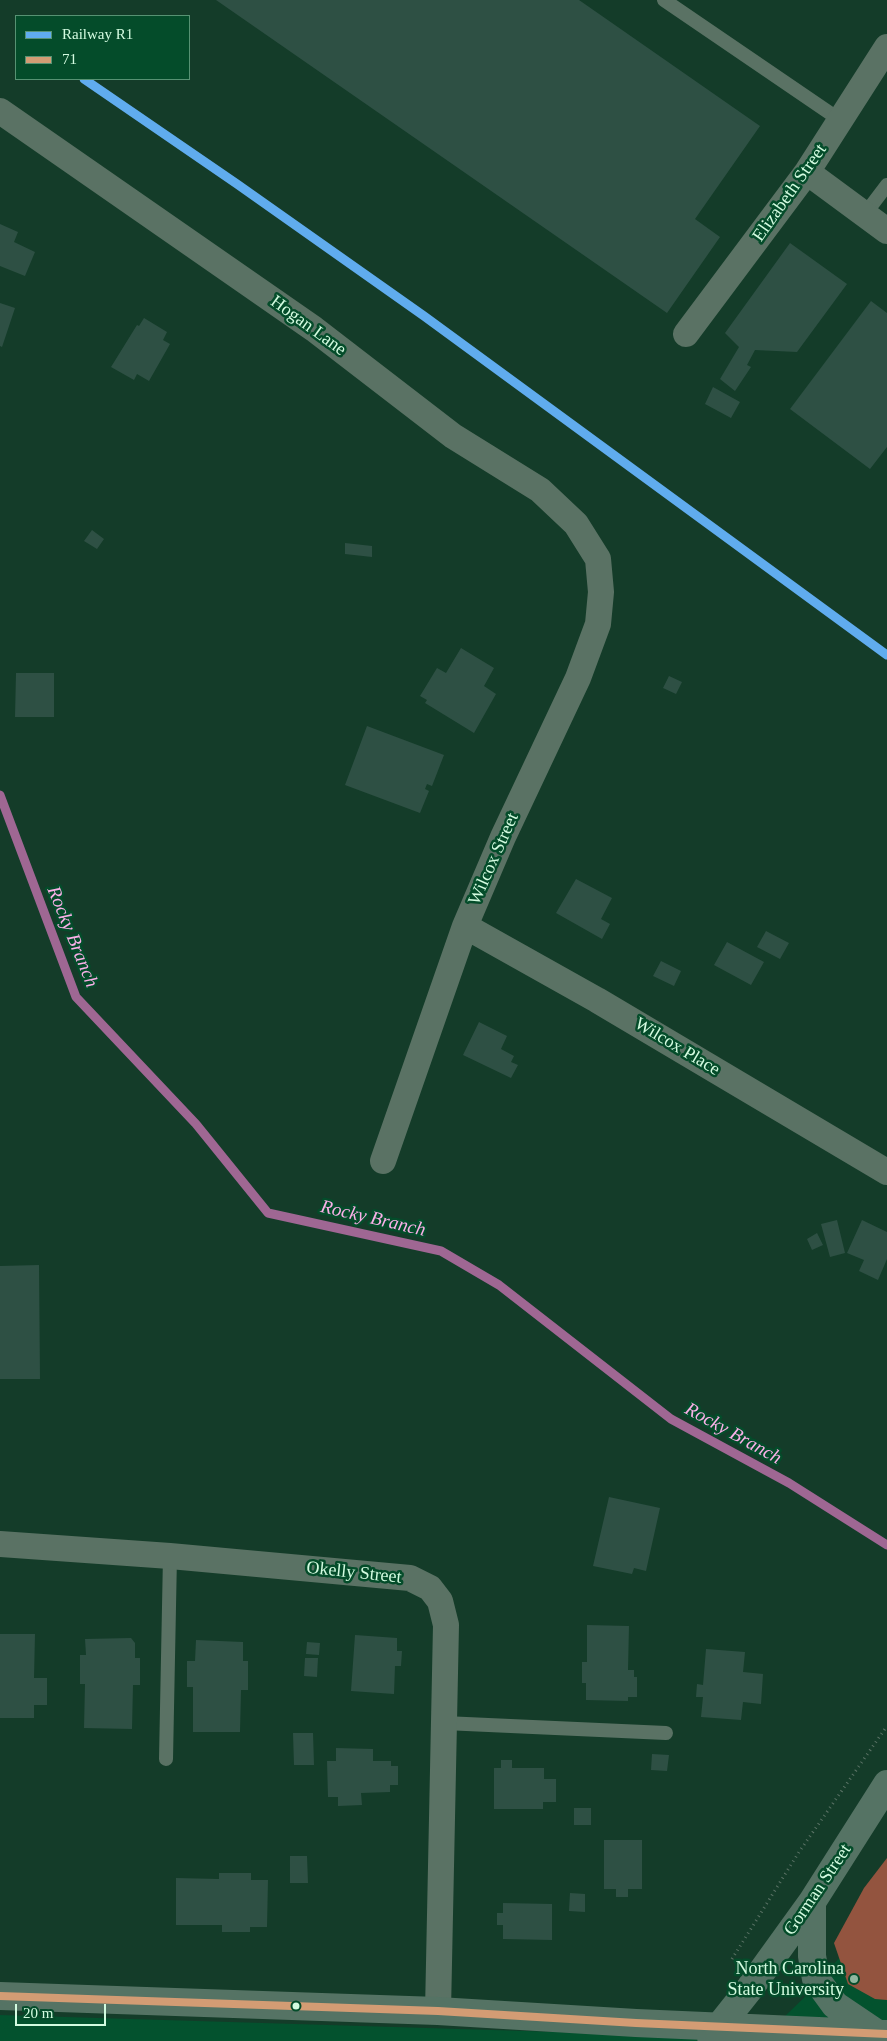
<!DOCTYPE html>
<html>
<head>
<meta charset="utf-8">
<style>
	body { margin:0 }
	#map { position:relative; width:887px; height:2041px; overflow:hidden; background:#143c29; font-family:"Times New Roman",serif }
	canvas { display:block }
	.legend { position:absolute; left:15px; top:15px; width:175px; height:65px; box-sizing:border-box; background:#044c2a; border:1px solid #579273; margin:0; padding:6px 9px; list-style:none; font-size:15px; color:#d3fbe0 }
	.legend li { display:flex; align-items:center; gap:10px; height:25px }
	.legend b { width:25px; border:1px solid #579273 }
	.scale { position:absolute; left:15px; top:2004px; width:91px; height:22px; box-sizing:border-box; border:2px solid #d3fbe0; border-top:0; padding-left:6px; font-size:15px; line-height:18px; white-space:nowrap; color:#d3fbe0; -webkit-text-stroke:4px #044c2a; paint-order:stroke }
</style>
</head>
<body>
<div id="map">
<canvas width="887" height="2041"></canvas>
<ul class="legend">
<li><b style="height:6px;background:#60acee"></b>Railway R1</li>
<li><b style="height:6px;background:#d39c74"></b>71</li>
</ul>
<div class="scale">20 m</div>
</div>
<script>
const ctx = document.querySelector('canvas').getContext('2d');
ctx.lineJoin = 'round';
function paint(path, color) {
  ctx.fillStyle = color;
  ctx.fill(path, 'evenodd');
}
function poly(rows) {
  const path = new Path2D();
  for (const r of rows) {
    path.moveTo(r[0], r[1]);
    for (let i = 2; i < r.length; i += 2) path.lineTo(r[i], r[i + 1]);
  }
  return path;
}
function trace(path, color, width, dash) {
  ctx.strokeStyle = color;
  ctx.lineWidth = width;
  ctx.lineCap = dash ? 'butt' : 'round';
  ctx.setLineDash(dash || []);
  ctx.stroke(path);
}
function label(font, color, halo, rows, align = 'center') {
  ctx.font = font + ' "Times New Roman",serif';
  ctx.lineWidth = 5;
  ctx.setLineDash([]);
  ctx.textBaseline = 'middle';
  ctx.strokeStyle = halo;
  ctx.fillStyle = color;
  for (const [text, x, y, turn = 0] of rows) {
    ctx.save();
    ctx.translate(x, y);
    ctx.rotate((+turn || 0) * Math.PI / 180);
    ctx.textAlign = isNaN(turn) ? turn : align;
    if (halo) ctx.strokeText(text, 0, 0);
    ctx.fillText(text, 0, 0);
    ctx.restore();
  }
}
paint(poly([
	[887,1902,887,2041,0,2041,0,2015,755,2038,783,2018,810,1992]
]), '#03522e');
paint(poly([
	[887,1858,887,2000,875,1999,848,1984,834,1943,864,1888]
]), '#93543f');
trace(poly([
	[0,795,76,997,196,1124,268,1213,441,1251,499,1285,671,1419,789,1483,887,1545]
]), '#9f6793', 9);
paint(poly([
	[216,0,579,0,760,126,695,219,720,237,667,313],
	[0,224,18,232,14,242,35,252,25,276,0,266],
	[790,243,847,284,797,352,755,350,747,365,751,367,735,391,720,379,739,347,725,333],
	[871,301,887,313,887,447,870,469,790,409],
	[0,303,15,308,2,347,0,346],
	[144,318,167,332,163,340,170,344,149,381,137,374,134,380,111,367,137,325,139,326],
	[713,387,740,402,731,418,705,404],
	[92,530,104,539,97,549,84,541],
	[345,543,372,546,372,557,345,554],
	[461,648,494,668,484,686,496,694,474,733,425,703,427,700,420,696,437,668,446,673],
	[16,673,54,673,54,717,15,717],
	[669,676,682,682,676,694,663,688],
	[367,726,444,755,432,786,427,784,425,789,429,791,420,813,345,785],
	[576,879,612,898,601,919,610,924,602,939,556,913],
	[766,931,789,943,780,959,757,947],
	[727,942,764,962,751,985,714,965],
	[661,961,681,971,674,986,653,976],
	[479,1022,507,1036,501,1049,514,1056,511,1062,518,1065,511,1078,463,1055],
	[837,1220,845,1253,830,1257,821,1224],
	[862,1220,887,1232,887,1259,878,1280,859,1271,864,1260,847,1253],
	[817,1233,823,1245,812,1250,807,1239],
	[39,1265,40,1379,0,1379,0,1266],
	[609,1497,660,1508,646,1571,634,1568,632,1574,593,1566],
	[587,1625,629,1626,628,1670,634,1670,634,1677,637,1677,637,1697,628,1697,628,1701,586,1700,586,1683,582,1683,582,1662,587,1662],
	[0,1634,35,1634,34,1678,47,1678,47,1705,34,1705,34,1718,0,1718],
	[355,1635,397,1638,397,1651,402,1651,401,1666,395,1666,394,1694,351,1691],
	[131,1638,135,1643,135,1658,140,1658,140,1685,133,1685,132,1729,84,1728,85,1684,80,1684,80,1655,86,1655,85,1639],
	[196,1640,243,1642,243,1661,248,1661,248,1690,241,1690,240,1732,193,1732,193,1687,187,1687,187,1661,195,1661],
	[307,1642,320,1643,319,1655,306,1654],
	[706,1649,745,1652,743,1672,763,1674,761,1704,743,1702,741,1720,701,1717,703,1697,696,1697,697,1684,703,1685],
	[305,1658,318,1658,317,1677,304,1676],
	[293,1733,313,1733,314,1765,294,1765],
	[336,1748,373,1749,373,1761,391,1761,391,1766,398,1766,398,1785,390,1785,390,1792,361,1793,362,1805,338,1806,338,1797,328,1797,327,1761,336,1761],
	[652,1754,669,1755,667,1771,651,1770],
	[501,1760,512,1760,512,1768,544,1768,544,1779,556,1779,556,1802,543,1802,543,1809,494,1809,494,1768,501,1768],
	[574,1808,591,1808,591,1825,574,1825],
	[604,1840,642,1840,642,1889,628,1889,628,1897,616,1897,616,1889,604,1889],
	[290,1856,307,1856,308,1883,290,1883],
	[219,1873,251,1873,251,1880,268,1880,267,1927,250,1927,250,1932,222,1932,222,1925,176,1925,176,1878,219,1879],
	[570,1893,585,1894,585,1912,569,1911],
	[503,1903,552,1904,552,1940,503,1939,503,1925,497,1925,497,1913,503,1913]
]), '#2e5044');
trace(poly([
	[732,1959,799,1852,887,1726]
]), '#5b7366', 3, [1, 4]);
trace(poly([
	[664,0,840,120],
	[865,214,887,185],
	[444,1723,666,1733],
	[166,1759,170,1556]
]), '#5a7264', 14);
trace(poly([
	[0,111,314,329,453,436,540,490,576,524,598,559,601,592,598,624,578,678,503,837,465,926,383,1161],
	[807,172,887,231],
	[686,334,807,172,887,47],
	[465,926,597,1000,887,1172],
	[0,1544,170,1556,410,1578,430,1588,440,1601,446,1625,438,2011]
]), '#5a7264', 26);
trace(poly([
	[812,1902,812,1956,816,1979,835,2005,878,2034],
	[0,1996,438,2011,636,2023,887,2034],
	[711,2037,750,1988,812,1902,887,1784]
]), '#557364', 28);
trace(poly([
	[0,1996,438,2011,636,2023,887,2034]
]), '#d39c74', 8);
trace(poly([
	[84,79,237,184,424,316,887,655]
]), '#60acee', 9);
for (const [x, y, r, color] of [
	[854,1979,5,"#90b8a0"],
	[296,2006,4.5,"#d3fbe0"]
]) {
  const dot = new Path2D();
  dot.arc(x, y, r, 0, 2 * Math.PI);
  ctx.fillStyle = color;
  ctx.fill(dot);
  trace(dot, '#044c2a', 2);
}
label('18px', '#d3fbe0', '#044c2a', [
	["Elizabeth Street",790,193,-55],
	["Hogan Lane",308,326,36],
	["Wilcox Street",494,859,-66],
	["Wilcox Place",677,1047,31],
	["Okelly Street",354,1573,6],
	["Gorman Street",818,1890,-56]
]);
label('18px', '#d3fbe0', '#044c2a', [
	["North Carolina",844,1969],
	["State University",844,1990]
], 'right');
label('italic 19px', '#fab0e8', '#044c2a', [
	["Rocky Branch",72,937,68],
	["Rocky Branch",373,1219,13],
	["Rocky Branch",733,1434,29]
]);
</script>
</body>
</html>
